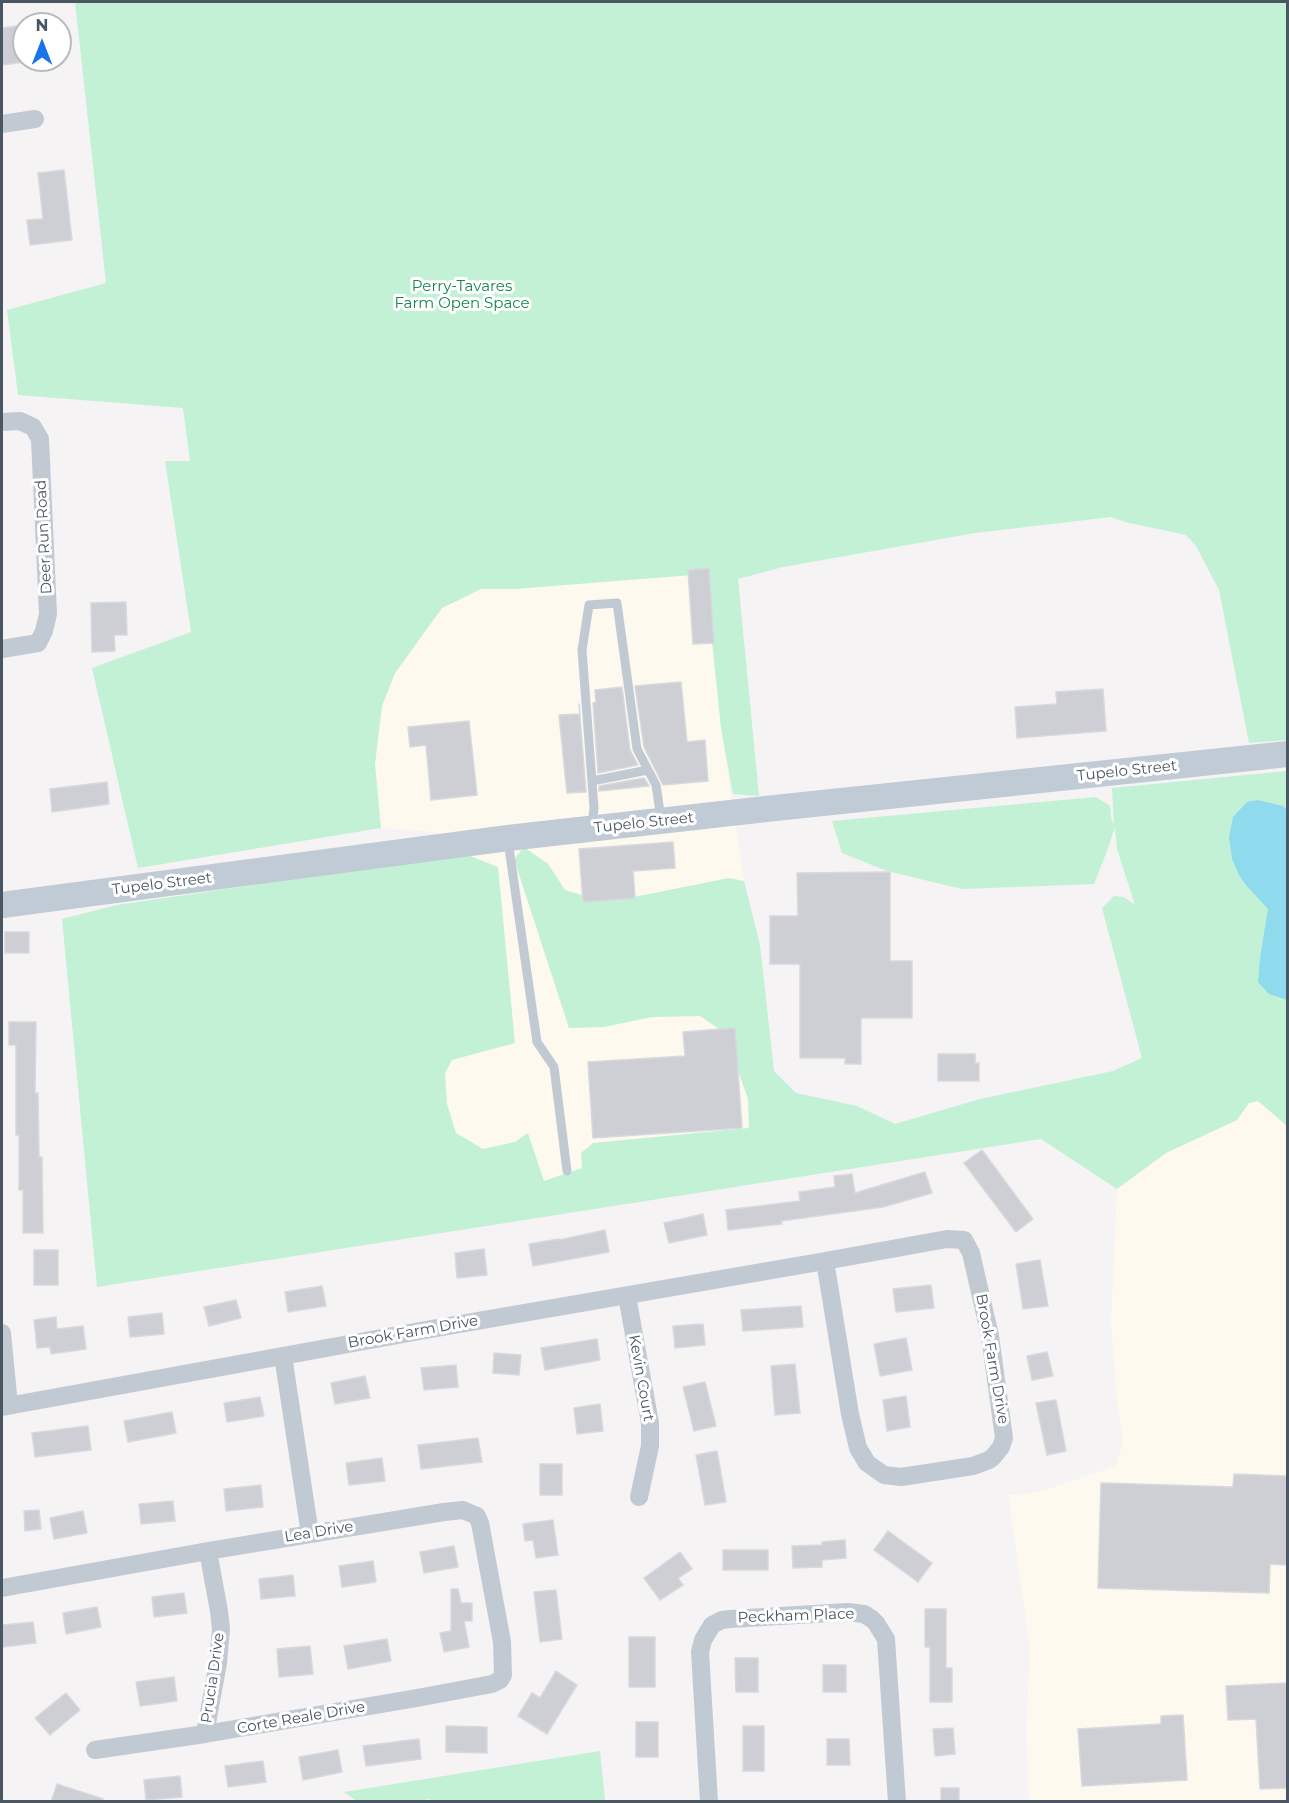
<!DOCTYPE html>
<html>
<head>
<meta charset="utf-8">
<style>
	body { margin:0 }
	#map { position:relative; width:1289px; height:1803px; overflow:hidden; background:#f5f3f3; font-family:Montserrat,sans-serif }
	canvas { display:block }
	.frame { position:absolute; inset:0; border:3px solid #4a5661; pointer-events:none }
	.north { position:absolute; left:12px; top:12px; width:60px; height:60px; box-sizing:border-box; background:#fff; border:2px solid #b7bbc0; border-radius:50%; rotate:0deg; font-size:16px; font-weight:700; line-height:24px; text-align:center; color:#4a5661 }
	.north::after { content:''; display:block; margin:auto; width:21px; height:27px; background:#1a73e8; clip-path:polygon(50% 0,100% 100%,50% 72%,0 100%) }
</style>
</head>
<body>
<div id="map">
<canvas width="1289" height="1803"></canvas>
<div class="frame"></div>
<div class="north">N</div>
</div>
<script>
const ctx = document.querySelector('canvas').getContext('2d');
ctx.lineJoin = 'round';
function paint(path, color) {
  ctx.fillStyle = color;
  ctx.fill(path, 'evenodd');
}
function poly(rows) {
  const path = new Path2D();
  for (const r of rows) {
    path.moveTo(r[0], r[1]);
    for (let i = 2; i < r.length; i += 2) path.lineTo(r[i], r[i + 1]);
  }
  return path;
}
function trace(path, color, width, dash) {
  ctx.strokeStyle = color;
  ctx.lineWidth = width;
  ctx.lineCap = dash ? 'butt' : 'round';
  ctx.setLineDash(dash || []);
  ctx.stroke(path);
}
function label(font, color, halo, rows, align = 'center') {
  ctx.font = font + ' Montserrat,sans-serif';
  ctx.lineWidth = 6;
  ctx.setLineDash([]);
  ctx.textBaseline = 'middle';
  ctx.strokeStyle = halo;
  ctx.fillStyle = color;
  for (const [text, x, y, turn = 0] of rows) {
    ctx.save();
    ctx.translate(x, y);
    ctx.rotate((+turn || 0) * Math.PI / 180);
    ctx.textAlign = isNaN(turn) ? turn : align;
    if (halo) ctx.strokeText(text, 0, 0);
    ctx.fillText(text, 0, 0);
    ctx.restore();
  }
}
paint(poly([
	[705,573,721,728,744,881,729,878,629,898,597,900,565,890,548,864,604,1027,652,1017,700,1016,725,1033,748,1099,749,1128,593,1143,583,1168,544,1181,515,1142,483,1149,456,1133,447,1104,445,1073,452,1060,465,854,434,832,381,828,375,764,382,706,395,673,442,608,483,588,515,589],
	[1258,1101,1288,1126,1287,1801,1029,1801,1026,1729,1030,1650,1008,1495,1039,1492,1116,1466,1123,1442,1116,1391,1111,1322,1117,1189,1166,1153,1237,1120,1248,1103]
]), '#fdf9ef');
paint(poly([
	[75,2,1287,2,1287,740,1249,743,1219,590,1196,546,1186,535,1125,522,1111,517,975,533,783,567,738,579,759,796,733,794,721,728,705,574,515,589,481,589,442,608,395,673,382,706,375,764,381,828,138,868,92,668,191,632,165,461,190,461,183,408,18,395,7,310,106,283],
	[1287,771,1287,1126,1258,1101,1249,1103,1237,1120,1166,1153,1117,1189,1041,1139,97,1287,62,919,117,905,465,854,498,867,515,1043,452,1060,445,1073,447,1104,456,1133,483,1149,515,1142,528,1133,544,1181,582,1168,581,1153,593,1143,749,1128,748,1099,725,1033,700,1016,652,1017,604,1027,569,1028,514,859,524,847,548,864,565,890,597,900,629,898,729,878,744,881,760,945,774,1071,796,1093,857,1106,895,1124,980,1099,1113,1071,1142,1058,1102,908,1114,896,1124,897,1135,905,1117,849,1115,827,1107,851,1094,884,962,889,887,871,842,853,832,821,1096,797,1110,806,1111,818,1114,825,1112,788],
	[600,1751,605,1801,432,1802,430,1799,411,1802,358,1802,344,1792]
]), '#c3f1d5');
paint(poly([
	[1258,800,1283,806,1287,810,1287,1000,1269,994,1258,982,1260,958,1268,909,1246,885,1239,875,1232,859,1229,837,1233,817,1247,802]
]), '#90daee');
const building = poly([
	[24,25,24,62,2,65,2,28,24,25],
	[64,170,72,240,30,245,27,220,43,219,38,173,64,170],
	[709,568,714,643,693,644,688,570,709,568],
	[126,602,127,635,114,635,115,651,92,652,91,603,126,602],
	[681,682,687,742,705,740,708,781,663,785,644,747,635,686,681,682],
	[622,687,630,750,638,765,598,773,593,703,596,702,595,690,622,687],
	[1103,689,1106,731,1017,738,1015,707,1057,704,1056,692,1103,689],
	[579,704,586,792,567,793,559,715,580,714,579,704],
	[469,721,477,795,431,800,426,745,410,747,408,727,469,721],
	[644,778,649,786,599,791,599,786,644,778],
	[107,782,109,804,52,812,50,789,107,782],
	[673,842,675,868,633,871,635,898,583,902,579,849,673,842],
	[890,872,890,961,912,961,912,1018,861,1018,861,1064,845,1064,845,1058,800,1058,800,964,770,964,770,916,798,916,797,873,890,872],
	[5,932,29,932,29,953,5,953,5,932],
	[9,1022,36,1022,35,1093,38,1093,39,1157,42,1157,43,1233,23,1233,23,1190,19,1190,19,1135,16,1135,16,1045,9,1045,9,1022],
	[735,1028,742,1128,593,1138,588,1062,685,1056,683,1032,735,1028],
	[938,1054,975,1054,975,1063,979,1063,979,1081,938,1081,938,1054],
	[982,1150,1033,1219,1016,1232,964,1163,982,1150],
	[925,1172,932,1193,883,1207,781,1221,782,1224,728,1230,726,1210,800,1201,799,1192,835,1187,834,1176,852,1174,855,1193,925,1172],
	[703,1214,707,1235,669,1243,664,1223,703,1214],
	[605,1230,609,1252,533,1266,529,1244,559,1239,559,1240,605,1230],
	[484,1249,487,1275,457,1278,455,1253,484,1249],
	[34,1250,58,1250,58,1285,34,1285,34,1250],
	[1040,1260,1048,1306,1023,1309,1016,1264,1040,1260],
	[931,1285,934,1308,896,1312,893,1289,931,1285],
	[322,1286,326,1306,288,1312,285,1292,322,1286],
	[236,1300,241,1318,209,1326,204,1307,236,1300],
	[801,1306,803,1327,743,1331,741,1310,801,1306],
	[162,1313,164,1334,130,1337,128,1317,162,1313],
	[56,1317,57,1329,83,1326,86,1349,51,1354,50,1347,37,1348,34,1320,56,1317],
	[703,1324,705,1345,675,1348,673,1326,703,1324],
	[906,1338,912,1370,880,1376,874,1344,906,1338],
	[597,1339,600,1360,545,1370,541,1348,597,1339],
	[1047,1352,1053,1376,1032,1380,1027,1356,1047,1352],
	[494,1353,521,1355,519,1375,493,1373,494,1353],
	[795,1364,800,1413,775,1415,771,1366,795,1364],
	[456,1365,458,1387,424,1390,421,1368,456,1365],
	[365,1376,370,1398,335,1404,331,1383,365,1376],
	[705,1382,716,1426,694,1431,683,1387,705,1382],
	[906,1396,910,1427,887,1431,883,1400,906,1396],
	[260,1397,264,1416,227,1422,224,1403,260,1397],
	[1056,1400,1066,1451,1047,1455,1036,1403,1056,1400],
	[600,1404,603,1431,577,1434,574,1408,600,1404],
	[172,1412,176,1433,128,1442,124,1421,172,1412],
	[88,1426,91,1450,35,1457,32,1433,88,1426],
	[478,1438,482,1462,421,1469,418,1445,478,1438],
	[717,1451,726,1502,705,1505,696,1455,717,1451],
	[382,1458,385,1481,349,1485,346,1463,382,1458],
	[540,1464,562,1464,562,1495,540,1495,540,1464],
	[1234,1474,1287,1476,1287,1565,1270,1564,1269,1593,1098,1588,1101,1483,1233,1487,1234,1474],
	[261,1485,263,1507,226,1511,224,1489,261,1485],
	[173,1501,175,1521,141,1524,139,1504,173,1501],
	[39,1510,41,1529,25,1531,24,1511,39,1510],
	[83,1511,87,1533,54,1539,50,1518,83,1511],
	[553,1520,558,1555,536,1558,533,1540,525,1541,523,1524,553,1520],
	[888,1531,932,1563,918,1582,874,1550,888,1531],
	[845,1540,846,1558,822,1560,822,1567,793,1568,792,1546,822,1545,822,1542,845,1540],
	[454,1546,458,1567,424,1573,420,1552,454,1546],
	[723,1550,768,1550,768,1570,723,1570,723,1550],
	[680,1552,692,1569,678,1578,683,1585,660,1600,644,1578,680,1552],
	[373,1561,376,1582,342,1587,339,1566,373,1561],
	[293,1575,295,1596,261,1599,259,1579,293,1575],
	[451,1589,458,1589,461,1603,472,1603,472,1621,464,1621,469,1647,444,1652,440,1633,451,1631,451,1589],
	[556,1590,562,1639,540,1642,534,1592,556,1590],
	[184,1593,187,1613,154,1617,152,1597,184,1593],
	[97,1607,101,1627,66,1634,63,1613,97,1607],
	[925,1609,946,1609,946,1668,952,1668,952,1702,930,1702,930,1647,925,1647,925,1609],
	[33,1622,36,1643,2,1647,2,1625,33,1622],
	[629,1637,655,1637,655,1687,629,1687,629,1637],
	[387,1639,391,1661,348,1669,344,1646,387,1639],
	[310,1646,313,1674,279,1677,277,1649,310,1646],
	[735,1658,758,1658,758,1692,736,1692,735,1658],
	[823,1665,846,1665,846,1692,823,1692,823,1665],
	[556,1671,577,1685,547,1734,518,1716,532,1693,540,1698,556,1671],
	[174,1677,177,1701,140,1706,136,1682,174,1677],
	[1287,1683,1287,1788,1260,1789,1256,1719,1228,1720,1226,1686,1287,1683],
	[66,1693,80,1710,50,1735,35,1718,66,1693],
	[1183,1715,1187,1780,1082,1786,1078,1729,1161,1724,1161,1716,1183,1715],
	[636,1722,658,1722,658,1757,636,1757,636,1722],
	[446,1726,487,1727,487,1753,446,1752,446,1726],
	[743,1726,764,1726,764,1771,743,1771,743,1726],
	[953,1728,955,1754,935,1756,933,1729,953,1728],
	[419,1739,421,1759,366,1766,363,1746,419,1739],
	[827,1739,849,1739,850,1765,827,1765,827,1739],
	[338,1750,342,1772,303,1780,299,1757,338,1750],
	[263,1761,266,1782,228,1787,225,1766,263,1761],
	[180,1776,182,1797,146,1800,144,1780,180,1776],
	[57,1784,103,1799,102,1802,51,1802,57,1784],
	[941,1788,959,1788,959,1802,941,1802,941,1788]
]);
paint(building, '#cdcfd5');
trace(building, '#d7d9de', 1.5);
trace(poly([
	[592,781,648,770],
	[592,827,594,808,582,650,589,605,617,603,637,749,656,785,661,819],
	[508,841,537,1042,554,1067,567,1171]
]), '#c1cad2', 9);
trace(poly([
	[2,124,35,119],
	[2,422,20,421,33,427,40,439,48,614,44,631,38,643,2,649],
	[947,1239,964,1240,971,1253,990,1336,1004,1438,1001,1447,993,1457,989,1460,973,1466,901,1477,884,1475,867,1463,858,1448,850,1414,825,1261,947,1239],
	[627,1296,650,1423,650,1446,639,1497],
	[2,1333,9,1405],
	[283,1356,310,1534],
	[2,1407,431,1329,825,1261],
	[2,1588,208,1551,444,1512,463,1510,477,1516,480,1523,502,1642,503,1675,500,1680,492,1684,417,1698,205,1734,95,1750],
	[205,1734,218,1663,221,1629,219,1611,208,1551],
	[709,1802,700,1652,703,1640,712,1625,722,1620,730,1619,848,1612,864,1614,872,1619,876,1623,886,1639,897,1802]
]), '#c1cad2', 18);
trace(poly([
	[2,905,508,838,775,808,1288,754]
]), '#c1cbd6', 26);
label('15px', '#17864f', '#fff', [
	["Perry-Tavares",462,287],
	["Farm Open Space",462,304]
]);
label('15px', '#4a5661', '#fff', [
	["Deer Run Road",44,537,-93],
	["Tupelo Street",1127,771,-6],
	["Tupelo Street",644,823,-6],
	["Tupelo Street",162,884,-7],
	["Brook Farm Drive",413,1332,-10],
	["Brook Farm Drive",992,1359,80],
	["Kevin Court",641,1378,80],
	["Lea Drive",319,1532,-9],
	["Peckham Place",796,1616,-2],
	["Prucia Drive",213,1678,-82],
	["Corte Reale Drive",301,1718,-10]
]);
</script>
</body>
</html>
